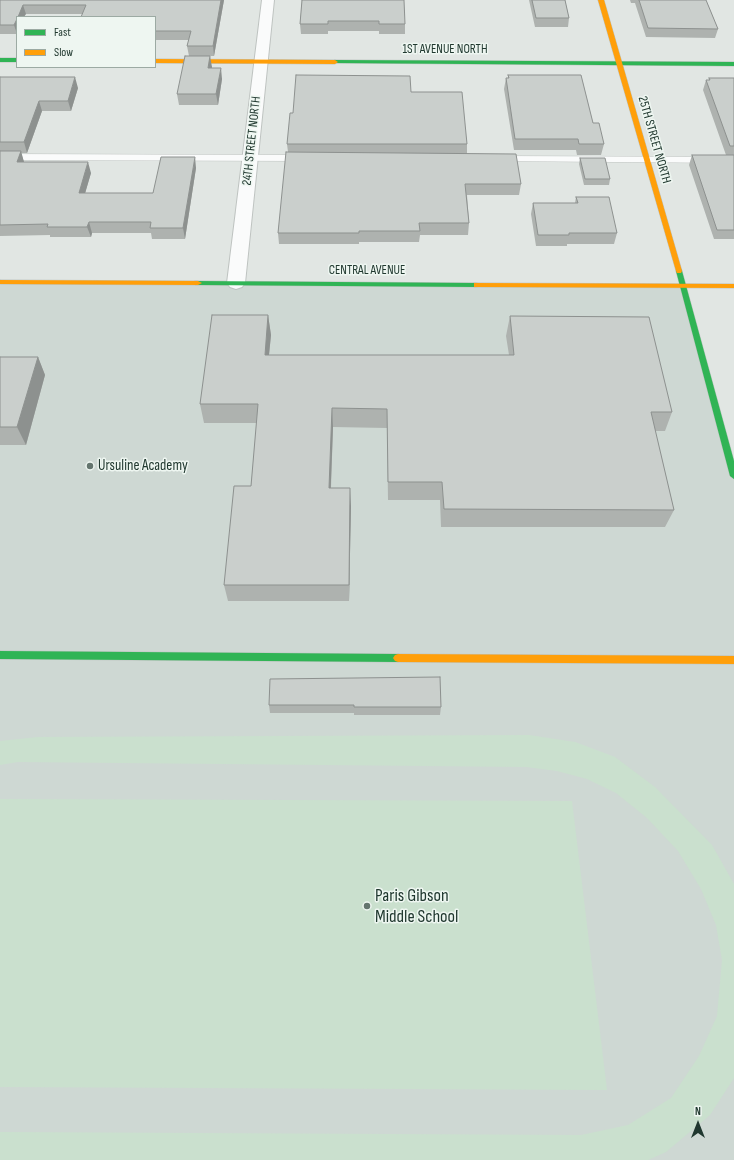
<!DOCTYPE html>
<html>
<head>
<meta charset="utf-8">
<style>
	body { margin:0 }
	#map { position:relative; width:734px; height:1160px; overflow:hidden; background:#e1e6e3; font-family:"Sofia Sans Condensed",sans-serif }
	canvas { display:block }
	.legend { position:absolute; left:16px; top:16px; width:140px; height:52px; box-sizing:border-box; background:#eef6f1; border:1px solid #9caaa3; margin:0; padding:5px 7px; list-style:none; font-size:12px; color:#20382f }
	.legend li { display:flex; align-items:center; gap:8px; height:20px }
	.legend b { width:20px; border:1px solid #9caaa3 }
	.north { position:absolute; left:678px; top:1104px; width:40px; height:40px; -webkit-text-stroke:3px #eef6f1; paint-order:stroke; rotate:0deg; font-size:11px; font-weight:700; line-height:16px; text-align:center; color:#20382f }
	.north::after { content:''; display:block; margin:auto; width:14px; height:18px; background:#20382f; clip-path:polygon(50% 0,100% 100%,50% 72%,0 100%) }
</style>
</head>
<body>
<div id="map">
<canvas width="734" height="1160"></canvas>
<ul class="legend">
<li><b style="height:5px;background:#30b455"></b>Fast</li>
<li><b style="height:5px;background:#ff9f0a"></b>Slow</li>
</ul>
<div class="north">N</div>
</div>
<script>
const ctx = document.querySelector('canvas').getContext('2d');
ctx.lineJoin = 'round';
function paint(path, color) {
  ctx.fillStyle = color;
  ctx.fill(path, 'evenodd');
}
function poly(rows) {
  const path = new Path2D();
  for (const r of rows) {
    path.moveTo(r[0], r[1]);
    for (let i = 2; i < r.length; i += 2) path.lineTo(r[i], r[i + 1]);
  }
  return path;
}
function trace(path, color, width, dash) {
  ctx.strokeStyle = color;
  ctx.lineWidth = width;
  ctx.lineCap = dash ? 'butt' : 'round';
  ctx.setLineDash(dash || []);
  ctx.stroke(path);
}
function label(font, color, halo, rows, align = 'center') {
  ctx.font = font + ' "Sofia Sans Condensed",sans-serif';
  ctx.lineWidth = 3;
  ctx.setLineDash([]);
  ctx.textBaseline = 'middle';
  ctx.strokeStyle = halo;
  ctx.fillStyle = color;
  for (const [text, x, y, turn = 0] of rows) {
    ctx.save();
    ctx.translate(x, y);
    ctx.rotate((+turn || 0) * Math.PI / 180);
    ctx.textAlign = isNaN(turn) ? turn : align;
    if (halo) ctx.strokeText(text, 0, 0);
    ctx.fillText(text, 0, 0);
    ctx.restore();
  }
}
paint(poly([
	[0,282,683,286,734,475,734,1160,0,1160]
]), '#ced8d3');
paint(poly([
	[529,735,575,742,615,757,655,787,712,845,734,884,734,1078,710,1115,666,1152,648,1160,0,1160,0,1132,581,1135,628,1125,671,1098,699,1056,717,1016,722,960,716,925,701,889,678,851,647,818,616,793,587,779,557,771,526,767,18,762,0,765,0,741,38,737],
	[0,799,572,801,607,1090,0,1087]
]), '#cae0ce');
const lane = poly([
	[0,154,305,155,310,158,305,161,0,160,0,154],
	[497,156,734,157,734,163,493,161,492,159,497,156]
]);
const street = poly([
	[262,0,274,0,245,283,242,287,236,289,230,287,227,283,262,0]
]);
const fast = poly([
	[0,58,17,58,17,62,0,62,0,58],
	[335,60,734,62,734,66,333,63,333,61,335,60],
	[677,269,681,269,682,271,734,461,734,479,730,476,676,271,677,269],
	[195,281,477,283,481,285,477,287,198,285,195,285,195,281],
	[0,651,398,654,401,655,403,658,401,661,398,662,0,659,0,651]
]);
const slow = poly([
	[598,0,604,0,682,271,681,273,677,273,676,271,598,0],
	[155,59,335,60,338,62,335,64,155,63,155,59],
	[0,280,198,281,202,283,198,285,0,284,0,280],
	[474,283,734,284,734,288,477,287,474,287,474,283],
	[398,654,734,656,734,664,398,662,395,661,393,658,395,655,398,654]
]);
trace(lane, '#bec3c0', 1);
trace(street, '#bec3c0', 2);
trace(fast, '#bdc4c0', 1);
trace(slow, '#bdc4c0', 1);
paint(lane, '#fafbfb');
paint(street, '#fafbfb');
paint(fast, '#30b455');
paint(slow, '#ff9f0a');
paint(poly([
	[0,0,224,0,214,56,199,56,212,67,212,68,222,79,218,105,179,105,177,94,189,56,187,46,189,40,155,40,155,17,82,14,26,14,17,17,17,34,0,34],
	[302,0,405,24,405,34,379,34,379,31,328,31,328,34,301,34,300,24],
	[529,0,565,0,569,18,568,27,535,27],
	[630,0,706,0,718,29,715,38,646,37,635,3,631,3],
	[508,75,593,123,604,144,601,155,577,155,576,150,514,150,504,89,506,78,508,78],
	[0,77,78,88,71,111,42,111,27,153,21,153,24,162,91,173,85,193,153,193,196,168,185,239,152,239,151,233,92,233,91,237,50,237,50,235,0,236],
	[709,78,734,78,734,239,714,239,689,165,692,155,726,155,703,90,706,80,709,80],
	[411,92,467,144,467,153,521,184,519,195,467,195,469,223,468,235,420,235,419,242,359,242,359,244,279,244,278,233,288,152,287,144,293,113],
	[580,158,610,179,609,185,584,185,579,164],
	[576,197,617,233,614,244,567,244,567,246,536,246,531,214,533,203,575,203],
	[268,315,271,335,269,355,509,355,506,336,510,316,672,412,665,431,655,431,674,510,665,527,441,527,440,500,388,500,387,428,333,427,331,488,351,506,349,601,228,601,224,585,251,486,257,423,204,423,200,404],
	[0,357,38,357,45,375,26,445,0,445],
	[440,677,441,707,440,715,354,715,354,713,270,713,269,705]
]), '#aeb2af');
paint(poly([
	[221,0,224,0,214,56,213,46],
	[23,5,26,14,24,17,18,17],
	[17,19,17,34,14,25],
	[210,56,212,67,210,79,208,68],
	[221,68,222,79,218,105,216,94],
	[75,77,78,88,71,111,68,101],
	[39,101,42,111,27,153,24,142],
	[21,151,24,162,17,162],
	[195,157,196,168,185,239,183,228],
	[88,162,91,173,82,204,79,193],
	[89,222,92,233,91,237,87,227],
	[268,315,271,335,267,374,265,355],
	[38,357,45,375,26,445,17,427],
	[332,408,333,427,330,506,329,488],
	[350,488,351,506,349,601,349,585]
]), '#8d918f');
const building = poly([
	[0,0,221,0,213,46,187,46,191,31,155,31,155,17,81,17,86,5,23,5,18,17,17,17,17,19,14,25,0,25,0,0],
	[302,0,404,0,405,24,379,24,379,21,328,21,328,24,300,24,302,0],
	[532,0,565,0,569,18,536,18,532,0],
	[639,0,706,0,718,29,648,28,639,0],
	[185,56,210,56,208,68,221,68,216,94,177,94,185,56],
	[296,75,410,76,411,92,462,92,467,144,287,144,290,113,293,113,296,75],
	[508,75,581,75,593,123,599,123,604,144,579,144,578,139,515,139,506,78,509,78,508,75],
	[0,77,75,77,68,101,39,101,24,142,0,142,0,77],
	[709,78,734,78,734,146,730,146,706,80,710,80,709,78],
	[0,151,21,151,17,162,88,162,79,193,153,193,161,157,195,157,183,228,150,228,151,222,89,222,87,227,47,227,48,224,0,225,0,151],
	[286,152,516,154,521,184,465,184,469,223,419,223,420,231,359,231,359,233,278,233,286,152],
	[692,155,734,155,734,230,717,230,692,155],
	[580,158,605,158,610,179,585,179,580,158],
	[576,197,609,197,617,233,569,233,569,235,538,235,533,203,578,203,576,197],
	[212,315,268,315,265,355,514,355,510,316,649,317,672,412,651,412,674,510,444,509,442,482,388,482,387,409,332,408,329,488,350,488,349,585,224,585,234,486,251,486,258,404,200,404,212,315],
	[0,357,38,357,17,427,0,427,0,357],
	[440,677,441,707,354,707,354,705,269,705,270,679,440,677]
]);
paint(building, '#cacfcc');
trace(building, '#8d918f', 1);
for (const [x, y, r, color] of [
	[90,466,4,"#64756e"],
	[367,906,4,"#64756e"]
]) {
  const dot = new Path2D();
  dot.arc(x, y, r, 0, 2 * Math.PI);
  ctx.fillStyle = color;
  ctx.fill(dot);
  trace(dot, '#eef6f1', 1.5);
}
label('13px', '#20382f', '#eef6f1', [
	["1ST AVENUE NORTH",445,50],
	["25TH STREET NORTH",654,140,74],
	["24TH STREET NORTH",252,141,-84],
	["CENTRAL AVENUE",367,271]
]);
label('15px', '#20382f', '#eef6f1', [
	["Ursuline Academy",98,466]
], 'left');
label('18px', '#20382f', '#eef6f1', [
	["Paris Gibson",375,896],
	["Middle School",375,917]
], 'left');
</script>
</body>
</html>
